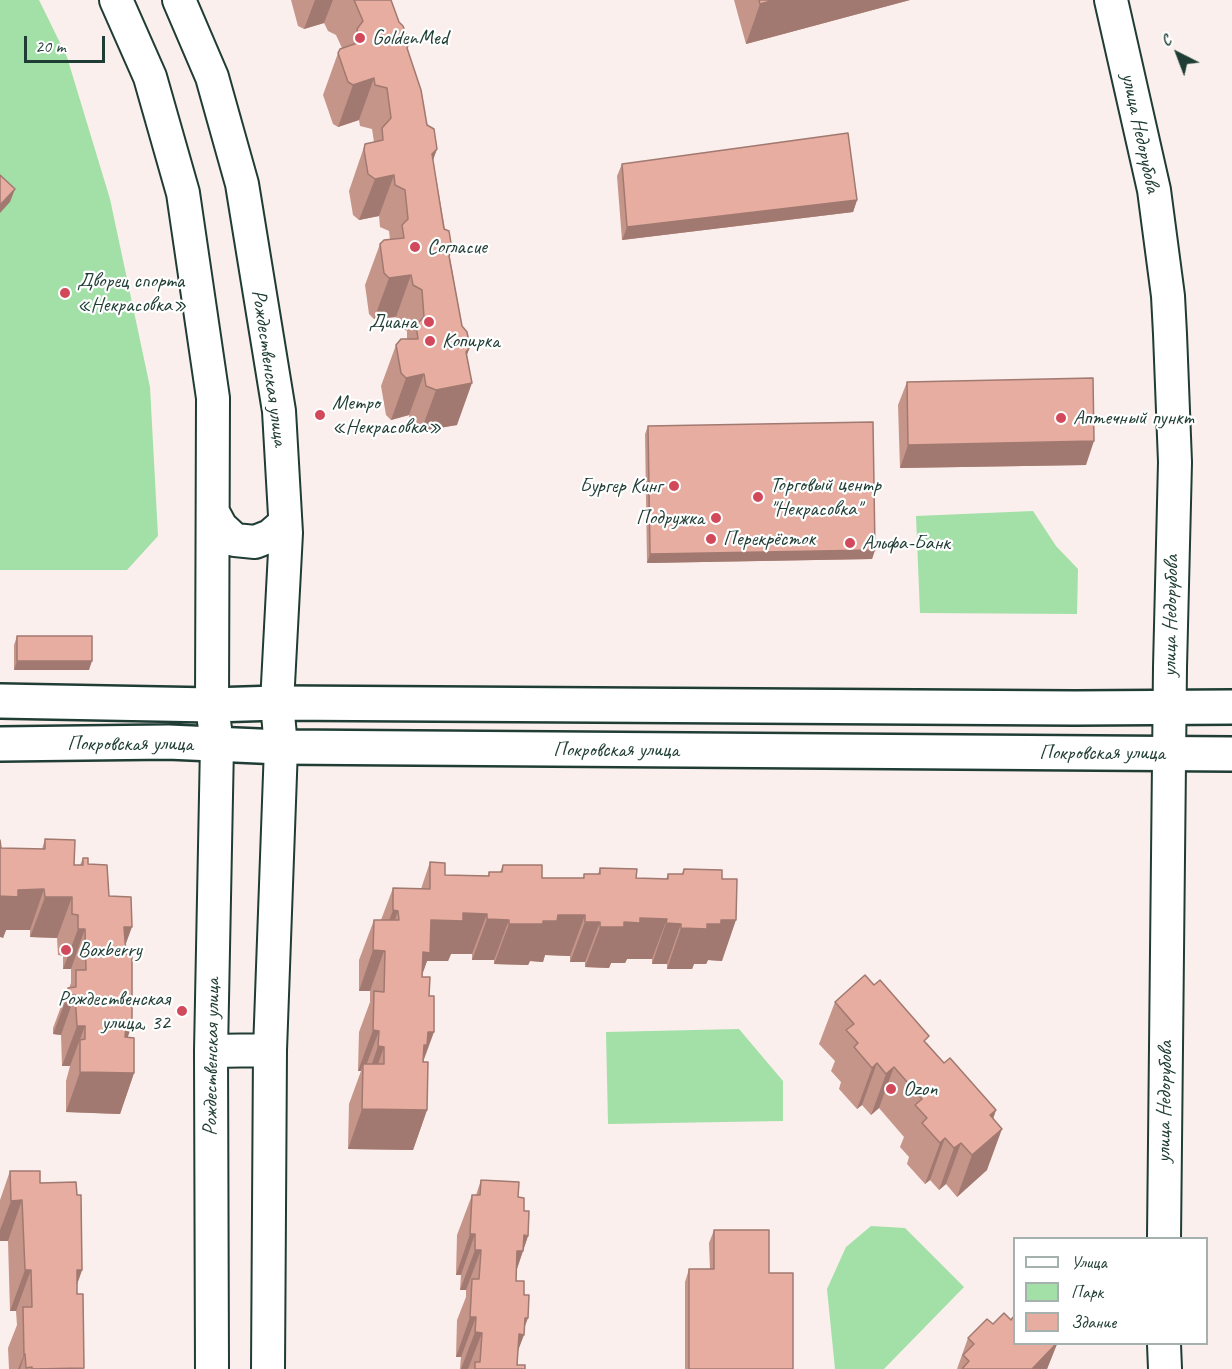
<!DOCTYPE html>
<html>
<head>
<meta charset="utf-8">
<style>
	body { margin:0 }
	#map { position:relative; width:1232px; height:1369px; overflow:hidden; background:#faefec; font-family:Caveat,sans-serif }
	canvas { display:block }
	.legend { position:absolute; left:1013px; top:1237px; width:195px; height:108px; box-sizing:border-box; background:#fff; border:2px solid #a5b1ae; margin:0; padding:8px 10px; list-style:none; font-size:18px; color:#1f3d34 }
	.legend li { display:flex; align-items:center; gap:12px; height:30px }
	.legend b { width:30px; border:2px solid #a5b1ae }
	.north { position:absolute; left:1148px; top:24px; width:60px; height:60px; -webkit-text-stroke:4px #fff; paint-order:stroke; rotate:318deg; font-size:16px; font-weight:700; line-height:24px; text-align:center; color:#1f3d34 }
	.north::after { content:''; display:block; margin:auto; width:21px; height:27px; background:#1f3d34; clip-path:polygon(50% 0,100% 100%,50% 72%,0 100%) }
	.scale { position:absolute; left:24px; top:36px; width:81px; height:27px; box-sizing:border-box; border:3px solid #1f3d34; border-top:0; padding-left:8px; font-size:18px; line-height:21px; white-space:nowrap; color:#1f3d34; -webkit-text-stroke:4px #fff; paint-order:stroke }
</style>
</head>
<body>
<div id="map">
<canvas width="1232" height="1369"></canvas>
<ul class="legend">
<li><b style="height:8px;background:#fff"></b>Улица</li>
<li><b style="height:16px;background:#a2e0a8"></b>Парк</li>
<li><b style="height:16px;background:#e6ada0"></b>Здание</li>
</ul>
<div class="north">С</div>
<div class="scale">20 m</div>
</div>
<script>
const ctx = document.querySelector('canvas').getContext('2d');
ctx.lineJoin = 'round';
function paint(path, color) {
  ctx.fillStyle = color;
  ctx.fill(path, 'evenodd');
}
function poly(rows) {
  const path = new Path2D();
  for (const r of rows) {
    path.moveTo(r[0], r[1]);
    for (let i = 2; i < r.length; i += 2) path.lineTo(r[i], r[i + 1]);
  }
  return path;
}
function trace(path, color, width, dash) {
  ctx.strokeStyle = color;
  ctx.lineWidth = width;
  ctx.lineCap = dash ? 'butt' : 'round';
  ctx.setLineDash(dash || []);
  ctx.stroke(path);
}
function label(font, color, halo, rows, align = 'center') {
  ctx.font = font + ' Caveat,sans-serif';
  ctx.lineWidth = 4.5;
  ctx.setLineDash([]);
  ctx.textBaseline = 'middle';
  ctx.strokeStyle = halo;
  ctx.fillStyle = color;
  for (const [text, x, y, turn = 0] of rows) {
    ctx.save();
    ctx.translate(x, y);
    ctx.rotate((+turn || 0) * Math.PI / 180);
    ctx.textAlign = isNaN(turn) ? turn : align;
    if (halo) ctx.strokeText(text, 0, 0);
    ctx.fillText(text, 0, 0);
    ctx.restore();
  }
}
paint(poly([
	[0,0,39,0,67,57,110,199,150,387,158,536,127,570,0,570],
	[1033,511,1056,546,1078,569,1077,614,920,613,916,516],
	[739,1029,783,1081,783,1121,608,1124,606,1032],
	[871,1226,905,1228,964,1287,884,1369,835,1369,827,1289,846,1247]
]), '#a2e0a8');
const minor = poly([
	[116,0,150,77,183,193,213,398,212,705,217,745,211,1051,212,1369],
	[179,0,212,77,242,184,279,411,286,533,277,703,281,747,270,1050,268,1369],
	[1111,0,1154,190,1168,296,1170,334,1175,462,1170,667,1164,1238],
	[214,514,221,527,235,540,255,542,270,536,285,523],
	[211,1051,270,1050],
	[1164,1344,1165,1369]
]);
const major = poly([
	[0,701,212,705,277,703,1075,708,1232,707],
	[0,744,168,742,281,747,1232,754]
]);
trace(minor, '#1f3d34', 36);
trace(major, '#1f3d34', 38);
trace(minor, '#fff', 32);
trace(major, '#fff', 33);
paint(poly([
	[291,0,391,0,399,22,409,43,407,49,427,125,437,149,433,160,467,355,457,425,421,431,411,427,409,415,391,420,386,415,381,386,396,345,407,339,407,331,398,326,396,317,374,319,369,314,365,285,380,244,390,240,389,231,380,227,379,216,359,220,353,215,349,191,365,144,374,142,372,129,360,126,359,120,338,127,333,124,323,95,338,53,342,48,336,35,328,31,324,23,304,29,298,26],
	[734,0,910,0,746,44],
	[622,164,857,200,853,212,622,240,617,176],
	[907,382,1086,465,900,468,898,405],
	[648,426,875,550,872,559,647,563,645,434],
	[17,636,89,670,14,670,14,645],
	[45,839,74,865,80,865,83,858,88,864,109,896,125,946,128,1037,134,1073,120,1114,66,1112,66,1081,70,1066,62,1066,61,1035,53,1034,53,1028,68,988,69,988,71,983,71,969,63,969,63,956,58,955,57,938,30,937,30,930,6,930,3,938,1,848,42,849],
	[430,862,445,875,488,876,489,872,500,872,503,865,542,878,583,878,584,874,598,874,600,868,636,878,666,879,668,874,682,874,684,869,722,961,708,960,706,964,694,964,692,969,667,969,667,964,652,964,652,959,627,959,625,963,611,963,609,968,585,967,585,962,570,962,570,956,545,955,543,962,530,961,528,965,494,964,494,960,472,960,472,954,451,954,448,961,427,961,422,974,423,1060,427,1110,413,1150,348,1149,349,1104,361,1071,358,1071,359,1032,370,1002,370,991,359,991,359,960,374,920,381,920,393,888,421,889],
	[835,1002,927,1043,944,1063,996,1110,993,1119,987,1170,957,1197,946,1184,939,1190,930,1180,925,1184,907,1164,909,1157,900,1147,904,1137,879,1108,871,1115,862,1105,857,1109,839,1089,841,1082,831,1071,835,1061,819,1044],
	[10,1171,40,1183,77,1195,82,1270,77,1284,77,1294,83,1294,84,1369,9,1369,8,1348,17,1325,16,1311,10,1311,8,1241,0,1241,0,1200],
	[481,1180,518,1197,524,1211,528,1236,517,1269,516,1281,524,1295,524,1329,518,1351,517,1365,525,1369,460,1369,461,1357,456,1357,457,1320,466,1297,466,1290,460,1290,461,1275,456,1275,457,1235,472,1195,476,1195],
	[714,1230,769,1273,793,1369,685,1369,685,1282,689,1269,710,1269,709,1243],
	[968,1338,1014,1344,1057,1344,1047,1369,957,1369]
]), '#c6958a');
paint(poly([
	[315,0,333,0,324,23,304,29],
	[774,0,910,0,746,44,760,4],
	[374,78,359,120,338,127,353,85],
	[437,149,422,190,432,154],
	[394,175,379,216,359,220,375,179],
	[15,189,10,202,0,213,0,205],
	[857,200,853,212,622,240,627,227],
	[411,275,396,317,374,319,389,278],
	[470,347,455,386,472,383,457,425,421,431,436,390],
	[424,374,409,415,391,420,406,378],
	[1094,441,1086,465,900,468,908,445],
	[875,550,872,559,647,563,650,554],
	[17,661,92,661,89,670,14,670],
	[44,889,30,930,6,930,3,938,0,937,0,896,18,890],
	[45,897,72,897,57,938,30,937],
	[393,910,398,911,370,991,359,991,373,950,378,951],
	[463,913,487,914,472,954,451,954,448,961,427,961,416,993,408,993,431,920],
	[558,915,585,915,570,956,545,955,543,962,530,961,528,965,494,964,509,924,543,921],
	[640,918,667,919,652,959,627,959,625,963,611,963,609,968,585,967,600,927],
	[487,919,509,920,494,960,472,960],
	[721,920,736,920,722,961,708,960,706,964,694,964,692,969,667,969,681,928,707,924],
	[585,922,600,922,585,962,570,962],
	[666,923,681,924,667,964,652,964],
	[124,927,132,927,117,968],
	[78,929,85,929,71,969,63,969],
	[68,994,75,995,61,1035,53,1034],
	[126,1025,132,1025,118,1065],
	[77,1026,85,1026,70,1066,62,1066],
	[373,1030,379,1031,364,1071,363,1064,361,1071,358,1071],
	[428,1032,434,1032,419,1073,413,1085],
	[378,1046,384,1047,370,1087,364,1087],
	[877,1063,862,1105,857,1109,872,1068],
	[894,1067,879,1108,871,1115,886,1074],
	[80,1072,134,1073,120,1114,66,1112],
	[362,1109,427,1110,413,1150,348,1149],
	[996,1110,984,1145,1002,1129,987,1170,957,1197,972,1155,990,1115],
	[945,1138,930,1180,925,1184,940,1143],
	[961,1143,946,1184,939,1190,954,1148],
	[22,1200,8,1241,0,1241,0,1230,11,1201],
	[470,1234,475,1234,461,1275,456,1275],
	[524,1235,528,1236,509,1292,517,1251],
	[475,1250,481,1250,466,1290,460,1290],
	[25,1270,31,1270,16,1311,10,1311],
	[77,1270,82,1270,68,1311],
	[470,1317,476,1317,461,1357,456,1357],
	[525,1318,528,1318,522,1334,524,1335,511,1369,506,1369],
	[475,1332,482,1333,468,1369,461,1369],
	[1050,1344,1057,1344,1047,1369,1032,1369],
	[25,1354,20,1369,18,1369,24,1355]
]), '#a17970');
const building = poly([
	[354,0,391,0,399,22,403,26,409,43,407,48,421,90,427,125,434,129,437,149,432,154,444,229,449,231,452,249,449,256,462,326,467,332,470,347,466,352,472,383,436,390,426,386,424,374,406,378,401,373,396,345,401,339,418,339,416,325,424,317,422,290,413,285,411,275,389,278,384,273,380,244,384,240,404,238,402,225,408,219,405,190,395,185,394,175,375,179,368,174,364,150,365,144,383,140,382,128,391,118,387,88,375,85,374,78,353,85,348,82,338,53,340,49,360,42,357,29,363,21,354,0],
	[759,0,774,0,760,4,759,0],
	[848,133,857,200,627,227,622,164,848,133],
	[0,175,15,189,0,205,0,175],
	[1093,378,1094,441,908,445,907,382,1093,378],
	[873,422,875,550,650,554,648,426,873,422],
	[17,636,92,636,92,661,17,661,17,636],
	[45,839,75,840,74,865,83,865,83,858,88,858,88,864,107,865,109,896,131,897,132,927,124,927,126,954,132,955,132,1025,126,1025,125,1037,134,1038,134,1073,80,1072,80,1040,85,1039,85,1026,77,1026,75,995,68,994,68,988,76,987,76,970,86,970,85,929,78,929,78,915,72,914,72,897,45,897,44,889,18,890,18,897,0,896,0,840,1,848,45,849,45,839],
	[430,862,445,863,445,875,489,876,489,872,502,872,503,865,542,865,542,878,584,878,584,874,600,874,600,868,637,869,636,878,668,879,668,874,683,874,684,869,722,870,722,879,737,879,736,920,721,920,721,924,707,924,707,929,681,928,681,924,666,923,667,919,640,918,640,923,624,922,624,927,600,927,600,922,585,922,585,915,558,915,557,921,543,921,543,924,509,924,509,920,487,919,487,914,463,913,463,921,431,920,430,953,423,952,422,977,430,977,429,996,434,996,434,1032,428,1032,427,1045,424,1045,423,1062,428,1062,427,1110,362,1109,363,1064,384,1064,384,1047,378,1046,379,1031,373,1030,374,991,384,992,385,951,373,950,374,920,399,920,398,911,393,910,393,888,430,889,430,862],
	[865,975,874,985,880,980,929,1036,924,1041,944,1063,950,1058,996,1110,990,1115,1002,1129,972,1155,961,1143,954,1148,945,1138,940,1143,922,1123,927,1118,915,1105,922,1099,894,1067,886,1074,877,1063,872,1068,854,1047,858,1043,846,1030,854,1024,835,1002,865,975],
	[10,1171,40,1171,40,1183,76,1182,77,1195,81,1195,82,1270,77,1270,77,1294,83,1294,84,1368,32,1369,32,1367,26,1368,25,1354,24,1355,23,1307,32,1307,31,1270,25,1270,22,1200,11,1201,10,1171],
	[481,1180,519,1182,518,1197,524,1198,524,1211,529,1211,528,1236,524,1235,523,1251,517,1251,516,1281,524,1281,524,1295,529,1295,528,1318,525,1318,524,1335,519,1334,517,1365,525,1365,525,1369,475,1369,475,1362,480,1362,482,1333,475,1332,476,1317,470,1317,472,1279,479,1279,481,1250,475,1250,475,1234,470,1234,472,1195,480,1195,481,1180],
	[714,1230,769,1230,769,1273,793,1273,793,1369,689,1369,689,1269,714,1269,714,1230],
	[1004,1313,1011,1320,1014,1316,1014,1344,1053,1344,1055,1345,1032,1369,962,1369,969,1361,963,1355,974,1344,968,1338,987,1319,993,1324,1004,1313]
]);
paint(building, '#e6ada0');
trace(building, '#a17970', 1.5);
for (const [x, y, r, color] of [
	[360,38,6,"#d1495b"],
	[415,247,6,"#d1495b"],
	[65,293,6,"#d1495b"],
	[429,322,6,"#d1495b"],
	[430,341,6,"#d1495b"],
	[320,415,6,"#d1495b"],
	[1061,418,6,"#d1495b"],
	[674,486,6,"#d1495b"],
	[758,497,6,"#d1495b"],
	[716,518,6,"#d1495b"],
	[711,539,6,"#d1495b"],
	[850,543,6,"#d1495b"],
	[66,950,6,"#d1495b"],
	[182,1011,6,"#d1495b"],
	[891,1089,6,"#d1495b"]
]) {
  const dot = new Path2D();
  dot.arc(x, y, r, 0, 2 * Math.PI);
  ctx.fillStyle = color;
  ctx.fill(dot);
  trace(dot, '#fff', 2);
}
label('21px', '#1f3d34', '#fff', [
	["GoldenMed",372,38],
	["Согласие",427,247],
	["Дворец спорта",77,281],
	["«Некрасовка»",77,305],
	["Диана",417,322,"right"],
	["Копирка",442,341],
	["Метро",332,403],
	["«Некрасовка»",332,427],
	["Аптечный пункт",1073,418],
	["Торговый центр",770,485],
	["\"Некрасовка\"",770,509],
	["Бургер Кинг",662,486,"right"],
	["Подружка",704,518,"right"],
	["Перекрёсток",723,539],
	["Альфа-Банк",862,543],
	["Boxberry",78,950],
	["Рождественская",170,999,"right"],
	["улица, 32",170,1023,"right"],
	["Ozon",903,1089]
], 'left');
label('21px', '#1f3d34', '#fff', [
	["улица Недорубова",1140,133,78],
	["Рождественская улица",269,368,82],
	["улица Недорубова",1171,616,-89],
	["Покровская улица",130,744],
	["Покровская улица",616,750],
	["Покровская улица",1102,753],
	["Рождественская улица",212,1057,-89],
	["улица Недорубова",1165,1102,-89]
]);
</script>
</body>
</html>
